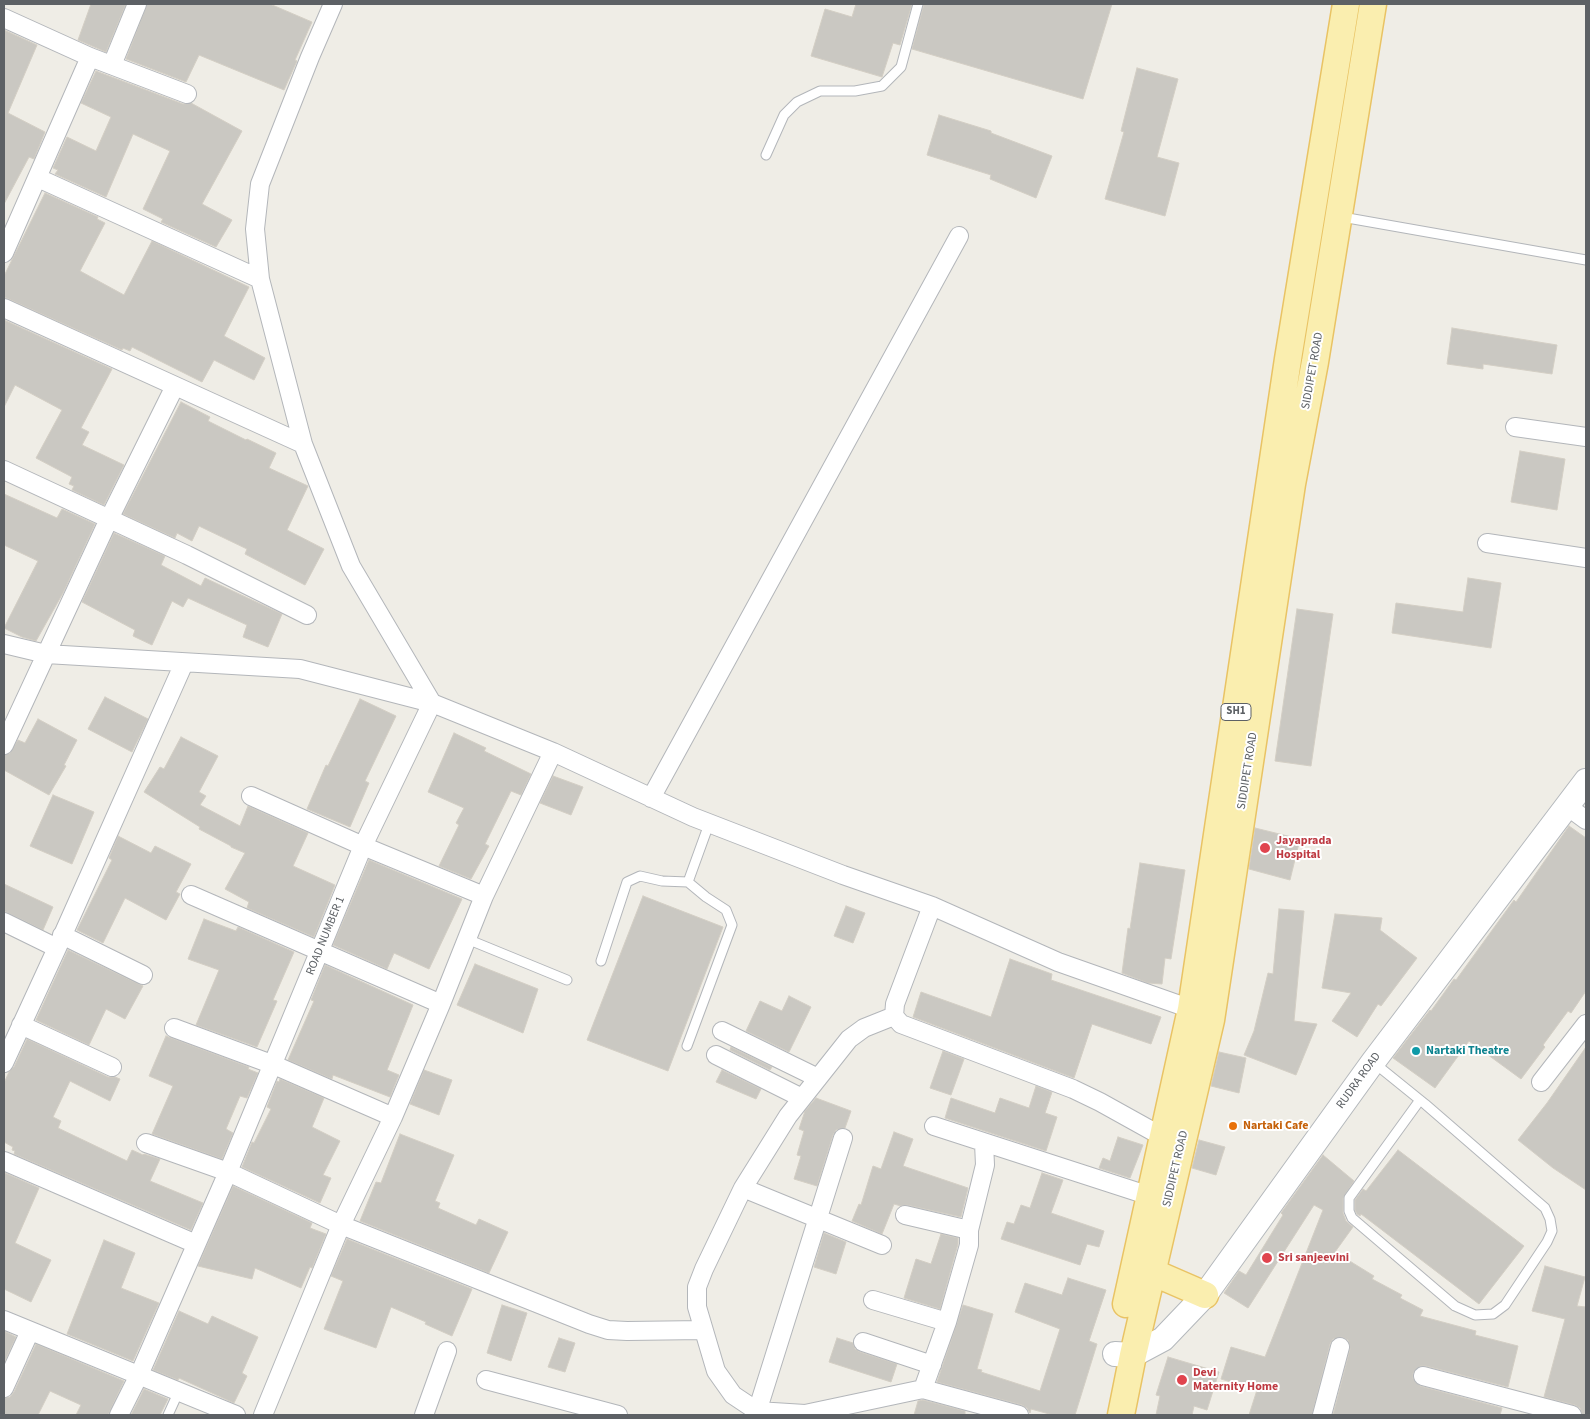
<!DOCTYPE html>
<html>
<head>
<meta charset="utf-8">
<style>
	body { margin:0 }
	#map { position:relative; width:1590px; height:1419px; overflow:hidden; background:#efede6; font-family:"Source Sans 3",sans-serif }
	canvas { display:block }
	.frame { position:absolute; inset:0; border:5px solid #5d6165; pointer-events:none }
</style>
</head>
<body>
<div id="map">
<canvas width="1590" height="1419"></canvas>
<div class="frame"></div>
</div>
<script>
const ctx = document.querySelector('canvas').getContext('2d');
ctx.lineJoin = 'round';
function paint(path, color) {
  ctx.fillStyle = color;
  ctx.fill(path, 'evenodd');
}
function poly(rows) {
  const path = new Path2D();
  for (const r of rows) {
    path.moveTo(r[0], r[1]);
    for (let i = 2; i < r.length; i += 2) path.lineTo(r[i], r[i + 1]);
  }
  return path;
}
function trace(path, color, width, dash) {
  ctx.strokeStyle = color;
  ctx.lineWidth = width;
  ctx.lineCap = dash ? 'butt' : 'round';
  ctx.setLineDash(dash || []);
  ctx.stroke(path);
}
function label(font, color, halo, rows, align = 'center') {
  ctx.font = font + ' "Source Sans 3",sans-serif';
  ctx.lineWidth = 4;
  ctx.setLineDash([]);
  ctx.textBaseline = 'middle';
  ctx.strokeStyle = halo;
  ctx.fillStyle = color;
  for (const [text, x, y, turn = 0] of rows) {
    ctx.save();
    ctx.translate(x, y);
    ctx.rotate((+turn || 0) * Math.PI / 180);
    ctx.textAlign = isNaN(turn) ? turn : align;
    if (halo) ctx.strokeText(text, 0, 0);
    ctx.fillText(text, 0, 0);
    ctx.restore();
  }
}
const building = poly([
	[91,4,126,4,106,52,78,40,91,4],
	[147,4,270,4,312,22,295,60,297,61,284,90,199,55,186,82,126,59,147,4],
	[856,4,912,4,900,45,893,43,882,77,811,56,825,9,852,17,856,4],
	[924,4,1112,4,1083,99,912,49,924,4],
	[4,30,37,45,8,113,45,132,34,159,29,157,4,204,4,30],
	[1137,68,1178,79,1157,157,1179,163,1165,216,1105,199,1124,132,1121,131,1137,68],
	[96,71,183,104,191,103,242,131,202,204,232,220,216,247,161,222,163,219,143,209,170,151,133,134,106,197,55,174,58,170,53,168,67,137,96,151,111,117,81,103,96,71],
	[939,115,991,131,991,133,1052,156,1036,198,990,179,991,175,927,155,939,115],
	[45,193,98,217,97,219,105,223,80,271,124,295,152,241,249,287,224,336,265,358,254,380,214,360,202,382,132,347,130,351,123,348,122,350,4,297,4,276,45,193],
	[4,320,112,369,81,428,89,432,82,445,124,465,104,505,72,490,74,486,69,484,72,477,36,458,62,410,15,385,4,407,4,320],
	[1452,328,1557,345,1552,374,1483,364,1483,369,1447,364,1452,328],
	[181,402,210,417,208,421,246,440,247,439,276,453,269,468,308,486,287,530,324,549,305,585,245,554,247,549,199,526,192,541,177,533,175,538,123,514,181,402],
	[1520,451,1565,459,1557,510,1511,502,1520,451],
	[4,494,57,518,62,509,95,524,63,593,36,641,22,637,4,628,38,561,4,545,4,494],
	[114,533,165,556,161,565,201,586,205,578,282,614,268,647,243,637,247,625,188,598,183,607,172,601,152,645,133,636,135,630,82,602,114,533],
	[1468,578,1501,583,1491,648,1392,633,1396,603,1463,612,1468,578],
	[1297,609,1333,614,1311,766,1275,761,1297,609],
	[105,697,148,719,132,752,88,729,105,697],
	[360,699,396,716,365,781,369,783,350,827,307,809,326,765,328,766,360,699],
	[38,719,77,740,64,765,66,766,49,795,4,770,4,755,10,753,18,740,25,743,38,719],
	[454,733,486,748,484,751,531,774,521,795,511,791,485,844,489,846,471,879,439,866,459,825,456,823,464,808,428,792,454,733],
	[181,737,218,756,199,792,206,796,200,805,240,826,248,806,308,833,293,866,335,885,314,937,247,908,249,902,225,889,245,853,231,847,231,846,199,829,200,827,144,792,160,767,164,769,181,737],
	[553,776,583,787,571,815,540,803,553,776],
	[53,795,94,812,72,864,30,846,53,795],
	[1569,826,1586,838,1586,991,1571,1013,1568,1011,1543,1045,1545,1047,1521,1079,1469,1041,1435,1088,1393,1058,1430,1010,1431,1011,1454,979,1456,980,1514,900,1516,902,1569,826],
	[1255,828,1300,839,1290,880,1249,869,1255,828],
	[118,836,151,853,155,846,191,864,176,892,180,894,166,920,125,898,103,943,77,930,112,860,109,858,118,836],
	[369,860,462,899,429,969,394,953,387,969,333,945,369,860],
	[1140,863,1185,870,1171,959,1165,958,1162,984,1148,983,1122,973,1128,928,1130,929,1140,863],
	[4,884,53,907,43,930,4,911,4,884],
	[643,896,723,927,668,1071,587,1040,643,896],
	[846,906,865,913,853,943,834,936,846,906],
	[1279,909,1304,911,1294,1021,1317,1024,1296,1075,1244,1055,1254,1031,1268,973,1273,974,1279,909],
	[1335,914,1382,918,1380,930,1417,958,1381,1006,1378,1004,1357,1037,1332,1021,1351,993,1322,988,1335,914],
	[204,919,236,931,238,927,294,952,273,1000,277,1001,257,1047,196,1025,219,970,188,959,204,919],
	[68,950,143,986,125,1019,106,1009,89,1045,36,1020,68,950],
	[1010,959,1052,974,1051,980,1161,1017,1151,1044,1092,1024,1074,1078,913,1017,921,992,991,1017,1010,959],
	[475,964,538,989,523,1033,457,1005,475,964],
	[325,965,413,1005,387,1070,399,1075,390,1097,333,1075,332,1079,288,1060,314,1001,311,1000,325,965],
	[789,996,811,1007,789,1052,746,1031,760,1001,782,1011,789,996],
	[166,1036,249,1067,248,1069,258,1073,247,1098,240,1096,226,1129,233,1133,222,1159,152,1134,173,1086,149,1076,166,1036],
	[27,1039,108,1077,115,1077,120,1079,110,1101,70,1081,53,1117,61,1121,58,1128,127,1161,132,1150,143,1155,144,1154,160,1159,150,1181,203,1203,191,1230,14,1154,15,1151,12,1150,13,1147,4,1142,4,1083,9,1072,14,1067,27,1039],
	[731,1047,772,1067,770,1070,730,1050,731,1047],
	[1586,1047,1586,1190,1553,1168,1518,1140,1547,1103,1586,1047],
	[943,1051,964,1059,951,1095,930,1088,943,1051],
	[1219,1052,1246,1058,1239,1093,1211,1086,1219,1052],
	[424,1070,452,1080,439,1115,410,1104,424,1070],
	[722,1070,761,1089,756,1099,716,1082,722,1070],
	[280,1079,324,1098,312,1127,340,1141,323,1175,331,1178,320,1203,242,1167,252,1142,254,1143,271,1109,267,1107,277,1081,279,1082,280,1079],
	[1036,1086,1052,1092,1045,1113,1057,1117,1046,1151,945,1118,951,1098,995,1113,1000,1098,1029,1108,1036,1086],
	[816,1098,851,1111,845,1128,836,1130,833,1135,817,1186,794,1179,801,1156,797,1155,804,1131,799,1129,805,1111,816,1098],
	[894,1132,913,1139,903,1166,968,1188,961,1217,907,1205,901,1206,894,1204,882,1234,852,1221,859,1204,861,1205,873,1166,881,1169,894,1132],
	[400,1134,454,1155,435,1201,440,1203,438,1208,476,1225,479,1219,508,1232,489,1273,360,1221,376,1182,381,1183,400,1134],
	[1118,1137,1143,1145,1130,1178,1099,1168,1103,1158,1110,1161,1118,1137],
	[1199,1140,1225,1147,1216,1175,1192,1168,1199,1140],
	[1398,1150,1524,1246,1479,1304,1361,1214,1360,1216,1357,1214,1355,1210,1355,1200,1363,1189,1366,1191,1398,1150],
	[1323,1155,1354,1181,1343,1198,1343,1213,1346,1221,1353,1227,1335,1252,1374,1276,1372,1279,1402,1295,1400,1298,1423,1310,1420,1316,1476,1331,1475,1335,1518,1346,1508,1387,1426,1366,1420,1366,1413,1373,1413,1379,1420,1386,1502,1408,1500,1415,1333,1415,1350,1349,1348,1340,1342,1337,1333,1339,1330,1344,1312,1415,1249,1415,1257,1390,1221,1379,1231,1347,1265,1357,1323,1210,1314,1205,1248,1308,1224,1293,1239,1271,1246,1275,1283,1215,1281,1213,1323,1155],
	[5,1173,39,1188,15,1243,51,1260,31,1302,4,1289,4,1176,5,1173],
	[1042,1173,1063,1180,1051,1213,1104,1231,1099,1247,1087,1244,1080,1265,1001,1239,1007,1222,1014,1224,1021,1205,1030,1208,1042,1173],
	[233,1186,312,1223,310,1228,326,1234,312,1268,310,1267,301,1288,255,1268,252,1279,198,1266,233,1186],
	[824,1233,846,1242,836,1274,814,1267,824,1233],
	[941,1234,958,1238,958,1244,940,1309,904,1298,916,1259,931,1264,941,1234],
	[347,1239,472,1289,452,1336,425,1324,426,1322,391,1307,376,1348,324,1329,343,1281,331,1276,347,1239],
	[104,1240,135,1253,121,1288,159,1303,133,1361,67,1334,104,1240],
	[1545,1266,1585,1277,1577,1306,1586,1307,1586,1415,1582,1415,1580,1408,1575,1405,1544,1397,1565,1319,1532,1311,1545,1266],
	[1068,1278,1106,1290,1089,1341,1097,1344,1075,1415,1053,1415,1031,1409,1030,1413,1027,1408,1022,1405,937,1382,963,1305,993,1314,977,1369,982,1370,981,1372,1040,1391,1060,1329,1015,1312,1025,1283,1062,1295,1068,1278],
	[502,1305,527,1313,511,1361,487,1353,502,1305],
	[179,1311,208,1324,212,1316,258,1337,242,1373,247,1376,234,1403,179,1378,178,1380,153,1370,179,1311],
	[4,1331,16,1337,4,1363,4,1331],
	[559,1338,575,1343,565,1372,548,1367,559,1338],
	[837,1338,853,1343,855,1349,860,1352,897,1364,891,1382,829,1362,837,1338],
	[36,1344,124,1381,108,1415,76,1415,81,1405,50,1391,38,1415,4,1415,4,1398,10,1397,14,1392,36,1344],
	[1168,1357,1219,1372,1207,1410,1194,1406,1192,1415,1156,1415,1160,1396,1156,1395,1168,1357],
	[144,1389,168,1399,160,1415,131,1415,144,1389],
	[923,1400,965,1411,965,1415,914,1415,918,1401,923,1400]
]);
paint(building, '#cac8c2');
trace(building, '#d3cec4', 1);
const service = poly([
	[766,155,784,115,797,102,820,91,855,91,882,86,901,67,918,4],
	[1342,217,1586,260],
	[467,939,567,980],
	[601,961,627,882,640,876,662,881,688,882,709,824],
	[687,1046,732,925,726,910,706,897,688,882],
	[1373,1062,1420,1100,1425,1104,1545,1208,1550,1219,1552,1231,1547,1242,1505,1305,1493,1314,1475,1315,1455,1306,1352,1218,1349,1211,1349,1198,1420,1100],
	[168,1415,178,1393]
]);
const minor = poly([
	[4,18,90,57,187,94],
	[112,65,137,4],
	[38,178,260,279],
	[4,253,90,57],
	[4,308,303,444],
	[1515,427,1586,437],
	[4,470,187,555,307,615],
	[1487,543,1586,558],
	[4,644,46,654,300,669,432,703,553,752,693,817,843,875,932,906,1058,962,1191,1009],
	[4,745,109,519,175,386],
	[251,796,363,846,484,896],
	[651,798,959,236],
	[1567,806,1586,820],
	[191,895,441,1004],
	[932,906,895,1004,894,1016,901,1024,1073,1089,1100,1102,1163,1137],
	[4,922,57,948],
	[62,935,143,975],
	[894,1016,864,1028,849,1039,788,1116,743,1188,704,1269,697,1287,697,1307,716,1371,733,1395,757,1411,805,1414,923,1389,1019,1415],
	[21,1025,112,1067],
	[174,1028,274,1065,393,1117],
	[722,1031,818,1078],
	[716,1055,802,1098],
	[4,1063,57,948,184,663],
	[1541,1082,1586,1024],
	[934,1126,1150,1196],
	[146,1143,228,1172,341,1225,589,1324,608,1330,627,1331,703,1330],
	[4,1161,196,1244],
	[743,1188,882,1245],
	[905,1215,969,1230],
	[873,1300,947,1322],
	[4,1320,236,1415],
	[863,1342,932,1365],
	[1423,1376,1572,1415],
	[486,1380,618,1415],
	[4,1388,30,1331],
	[923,1389,947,1322,969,1245,969,1230,985,1165,984,1143],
	[119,1415,139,1375,228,1172,363,846,432,703,351,566,303,444,260,279,255,229,260,184,310,57,333,4],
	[263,1415,341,1225,393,1117,441,1004,484,896,553,752],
	[424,1415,447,1351],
	[756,1415,843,1138],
	[1322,1415,1340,1347]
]);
const secondary = poly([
	[1115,1354,1133,1355,1163,1339,1205,1295,1373,1062,1586,781]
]);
const primary = poly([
	[1152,1272,1205,1295],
	[1126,1304,1191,1009,1288,359,1346,4],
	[1121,1415,1133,1355,1211,1020,1292,484,1315,362,1373,4]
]);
trace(service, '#b3b6ba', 11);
trace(minor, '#b3b6ba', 20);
trace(secondary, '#b4b8bc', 26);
trace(primary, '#e9c364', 29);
trace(service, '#fff', 9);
trace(minor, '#fff', 18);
trace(secondary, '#fff', 24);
trace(primary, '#faeeaf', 26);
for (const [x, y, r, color] of [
	[1265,848,6,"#e0444e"],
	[1416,1051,5,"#0f9aa8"],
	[1233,1126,5,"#e8710a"],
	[1267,1258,6,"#e0444e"],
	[1182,1380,6,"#e0444e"]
]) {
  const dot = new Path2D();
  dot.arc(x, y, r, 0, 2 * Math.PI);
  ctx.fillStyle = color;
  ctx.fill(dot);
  trace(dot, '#fff', 2);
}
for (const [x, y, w] of [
	[1236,712,30]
]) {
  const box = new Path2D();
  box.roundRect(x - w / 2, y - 8.5, w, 17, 4);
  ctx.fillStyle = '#fff';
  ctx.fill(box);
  trace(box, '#5d6165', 1);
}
label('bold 11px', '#5d6165', null, [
	["SH1",1236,712]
]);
label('12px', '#5d6165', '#fff', [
	["SIDDIPET ROAD",1313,371,-80],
	["SIDDIPET ROAD",1248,771,-81],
	["ROAD NUMBER 1",326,936,-68],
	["RUDRA ROAD",1359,1081,-54],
	["SIDDIPET ROAD",1176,1169,-77]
]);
label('bold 12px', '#be3a42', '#fff', [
	["Jayaprada",1276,841],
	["Hospital",1276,855],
	["Sri sanjeevini",1278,1258],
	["Devi",1193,1373],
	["Maternity Home",1193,1387]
], 'left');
label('bold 12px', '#0d838f', '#fff', [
	["Nartaki Theatre",1426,1051]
], 'left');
label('bold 12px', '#c56008', '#fff', [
	["Nartaki Cafe",1243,1126]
], 'left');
</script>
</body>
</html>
